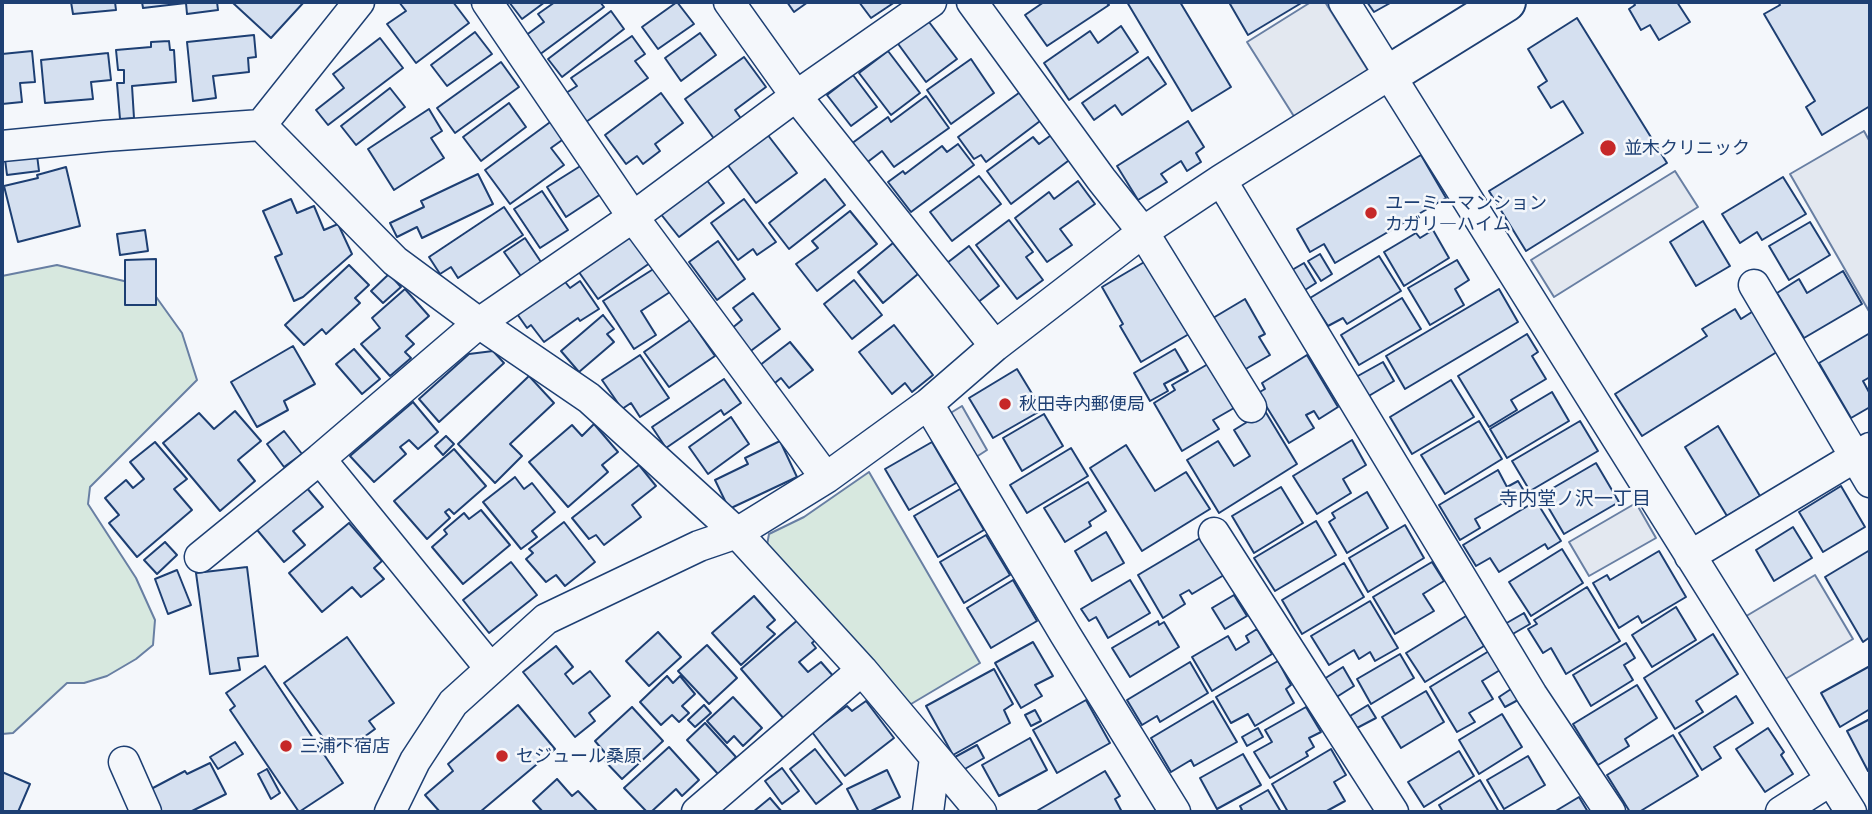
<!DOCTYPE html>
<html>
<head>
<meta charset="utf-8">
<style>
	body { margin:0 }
	#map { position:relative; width:1872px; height:814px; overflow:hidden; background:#f4f7fb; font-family:"Playfair Display",serif }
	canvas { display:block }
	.frame { position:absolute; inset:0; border:4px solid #1d3f73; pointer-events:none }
</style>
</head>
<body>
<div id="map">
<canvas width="1872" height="814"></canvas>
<div class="frame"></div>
</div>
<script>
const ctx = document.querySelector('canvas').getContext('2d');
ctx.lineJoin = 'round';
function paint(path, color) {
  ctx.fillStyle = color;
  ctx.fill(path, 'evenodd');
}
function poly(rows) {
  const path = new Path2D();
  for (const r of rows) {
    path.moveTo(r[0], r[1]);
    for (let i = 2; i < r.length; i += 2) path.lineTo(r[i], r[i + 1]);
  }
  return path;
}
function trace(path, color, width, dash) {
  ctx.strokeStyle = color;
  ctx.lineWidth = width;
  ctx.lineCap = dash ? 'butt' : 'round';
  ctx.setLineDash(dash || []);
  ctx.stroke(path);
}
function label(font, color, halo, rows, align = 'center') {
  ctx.font = font + ' "Playfair Display","Noto Sans JP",serif';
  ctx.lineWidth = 5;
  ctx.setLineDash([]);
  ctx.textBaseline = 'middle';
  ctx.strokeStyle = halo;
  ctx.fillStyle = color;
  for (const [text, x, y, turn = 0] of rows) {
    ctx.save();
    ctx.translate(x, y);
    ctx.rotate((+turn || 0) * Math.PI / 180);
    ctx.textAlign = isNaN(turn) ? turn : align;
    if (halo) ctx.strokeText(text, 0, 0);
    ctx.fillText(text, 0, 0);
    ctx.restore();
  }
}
const green = poly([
	[57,265,149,287,182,333,197,380,90,487,88,504,136,578,155,620,153,645,136,659,107,676,84,683,67,683,13,733,2,734,2,276,57,265],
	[869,472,980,663,906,707,767,545,769,534,804,517,869,472]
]);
paint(green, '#d7e8df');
trace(green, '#687fa3', 2);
const parking = poly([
	[1311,2,1325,2,1369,72,1295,118,1247,42,1311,2],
	[1864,131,1870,142,1870,313,1790,174,1864,131],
	[1675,171,1698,207,1554,297,1531,260,1675,171],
	[962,406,987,450,970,461,944,417,962,406],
	[1636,503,1656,538,1589,576,1569,542,1636,503],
	[1815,575,1853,639,1782,681,1743,618,1815,575]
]);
paint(parking, '#e3e8f0');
trace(parking, '#687fa3', 2);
const building = poly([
	[71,2,115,2,116,10,73,14,71,2],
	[142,2,217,2,218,10,187,14,186,3,143,8,142,2],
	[235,2,304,2,271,38,233,3,235,2],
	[399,2,453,2,469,23,416,63,387,24,406,11,399,2],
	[509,2,545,2,522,19,509,2],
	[555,2,600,2,604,7,539,55,525,36,544,22,538,14,555,2],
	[677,2,694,24,658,49,642,27,677,2],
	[787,2,808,2,794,12,787,2],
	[859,2,895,2,871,18,859,2],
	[1044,2,1106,2,1109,5,1047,46,1025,15,1044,2],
	[1127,2,1180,2,1231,87,1192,111,1127,2],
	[1234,2,1303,2,1248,35,1230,4,1234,2],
	[1367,2,1392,2,1374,12,1367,2],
	[1633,2,1677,2,1690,22,1659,40,1650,25,1641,30,1629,9,1635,5,1633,2],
	[1778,2,1870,2,1870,106,1822,135,1806,107,1815,101,1764,14,1780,5,1778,2],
	[611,11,624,29,562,77,548,59,611,11],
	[926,18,957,59,926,82,896,41,926,18],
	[1577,18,1667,163,1526,251,1489,191,1583,133,1563,101,1551,108,1538,87,1547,81,1528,49,1577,18],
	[1121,26,1138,52,1069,100,1044,63,1090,31,1098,43,1121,26],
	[475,32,492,54,447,86,431,65,475,32],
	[700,33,716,55,681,81,665,58,700,33],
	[254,35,256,57,248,58,249,72,213,76,216,98,193,101,187,42,254,35],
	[632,36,645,54,635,61,648,78,586,122,566,93,577,86,571,78,632,36],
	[380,38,403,68,328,125,316,110,344,88,333,74,380,38],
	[169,41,170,50,174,50,176,82,132,86,134,118,120,119,117,83,124,83,124,70,118,70,116,50,151,47,151,42,169,41],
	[32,51,35,82,20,83,22,102,2,104,2,54,32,51],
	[888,51,920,93,891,115,859,73,888,51],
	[108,53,111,80,91,82,93,99,45,103,41,60,108,53],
	[744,57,766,87,735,110,742,120,715,140,685,99,744,57],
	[1148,57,1166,84,1122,115,1115,105,1094,120,1082,103,1148,57],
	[971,59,994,93,951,124,927,90,971,59],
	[501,62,519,87,455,133,437,108,501,62],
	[853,75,877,107,851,126,827,95,853,75],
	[390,88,405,107,356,145,341,126,390,88],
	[1023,90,1044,118,986,162,981,155,974,159,958,137,1023,90],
	[661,93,683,123,655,144,660,151,643,164,637,156,626,164,605,135,661,93],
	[926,96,949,128,894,167,882,151,865,164,851,144,888,117,891,122,926,96],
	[509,103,526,127,481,161,463,137,509,103],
	[429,109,442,131,431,138,444,158,394,190,368,149,429,109],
	[553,120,565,138,551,148,564,165,510,204,485,170,553,120],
	[1188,121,1204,147,1196,153,1201,162,1187,171,1181,161,1161,174,1167,182,1138,200,1117,166,1188,121],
	[1054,133,1072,158,1011,204,987,171,1033,137,1039,144,1054,133],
	[767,134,797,173,756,203,727,164,767,134],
	[958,144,974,165,911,212,888,182,903,171,905,174,942,146,947,152,958,144],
	[37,155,39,171,7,175,5,159,37,155],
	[1421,155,1446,198,1335,263,1324,244,1310,252,1297,229,1421,155],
	[582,165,601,194,566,217,547,187,582,165],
	[66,167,80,226,18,242,4,186,38,178,37,175,66,167],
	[478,174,493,204,422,238,417,227,397,237,390,223,424,207,421,201,478,174],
	[979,176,1001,204,952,241,930,212,979,176],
	[1783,177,1806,214,1762,240,1757,232,1740,243,1722,214,1783,177],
	[706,179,724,203,679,237,660,213,706,179],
	[825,179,845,205,789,249,769,223,825,179],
	[1078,181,1095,204,1060,229,1072,245,1047,262,1015,218,1049,192,1054,199,1078,181],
	[542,191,568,230,540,248,514,209,542,191],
	[291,199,297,213,314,206,324,230,338,224,352,254,303,297,294,301,275,257,282,254,263,211,291,199],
	[744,199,776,242,757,255,753,249,738,260,711,223,744,199],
	[504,207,523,235,458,278,451,267,440,274,429,257,504,207],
	[850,211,877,244,817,291,796,264,818,248,812,241,850,211],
	[1009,220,1033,252,1026,257,1043,280,1017,299,976,245,1009,220],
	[1703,221,1730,266,1696,286,1670,242,1703,221],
	[1810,222,1830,255,1789,280,1769,246,1810,222],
	[145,230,148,251,120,255,117,234,145,230],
	[1433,230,1449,258,1404,286,1384,252,1416,233,1420,238,1433,230],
	[628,232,650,263,598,299,576,268,628,232],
	[525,238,543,265,523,279,504,252,525,238],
	[718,241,745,279,717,300,689,262,718,241],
	[893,243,918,274,883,303,858,272,893,243],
	[969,246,999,286,977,303,947,263,969,246],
	[1320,254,1332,274,1321,281,1308,261,1320,254],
	[1379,256,1401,291,1347,324,1343,318,1328,326,1310,298,1379,256],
	[156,259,156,305,125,305,125,260,156,259],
	[1457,260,1469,280,1455,289,1464,305,1430,325,1408,288,1457,260],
	[1146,261,1189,334,1141,362,1120,326,1123,324,1102,287,1146,261],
	[1304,263,1316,283,1305,290,1292,270,1304,263],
	[349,265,369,285,355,298,360,303,326,334,322,329,304,345,285,325,349,265],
	[655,268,670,292,641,311,656,335,634,349,603,301,655,268],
	[1843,271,1862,304,1804,338,1777,293,1799,279,1807,293,1843,271],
	[389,274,401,287,383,303,371,291,389,274],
	[562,278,570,288,580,281,599,309,580,321,578,318,544,342,531,325,527,328,515,311,562,278],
	[854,280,882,315,852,339,824,304,854,280],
	[405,289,429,316,406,336,414,344,405,352,411,358,390,376,361,344,380,328,372,318,405,289],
	[1499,289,1518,322,1405,389,1386,356,1499,289],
	[753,293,780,329,748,353,731,329,742,320,733,308,753,293],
	[1402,298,1421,329,1359,365,1341,335,1402,298],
	[1245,299,1265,334,1259,337,1270,355,1244,370,1213,318,1245,299],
	[1735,309,1741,319,1755,310,1780,350,1642,436,1615,394,1707,336,1702,329,1735,309],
	[603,315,614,329,607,334,614,342,579,372,561,351,603,315],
	[690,320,715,356,669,387,644,352,690,320],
	[894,325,933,375,912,392,905,383,892,394,859,352,894,325],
	[1870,333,1870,377,1863,381,1870,394,1870,407,1851,418,1819,363,1870,333],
	[1527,334,1538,352,1532,356,1546,379,1511,400,1517,410,1489,427,1458,376,1527,334],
	[790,342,813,370,789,388,781,378,770,387,755,369,790,342],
	[293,346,315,384,284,401,288,410,257,427,231,382,293,346],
	[354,349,380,379,362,394,336,364,354,349],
	[1175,349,1188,371,1164,384,1168,391,1150,401,1134,373,1175,349],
	[493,351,504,363,439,422,419,399,469,354,493,351],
	[640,355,669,398,640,417,631,403,622,409,602,380,640,355],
	[1307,355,1338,407,1319,419,1314,411,1306,415,1314,428,1289,443,1258,393,1265,389,1262,383,1307,355],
	[1383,362,1394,381,1367,397,1356,377,1383,362],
	[1208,364,1234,408,1213,420,1219,429,1182,451,1154,403,1175,390,1172,385,1208,364],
	[1017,369,1042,410,993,438,969,398,1017,369],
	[529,376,554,403,510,444,522,456,495,483,458,444,529,376],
	[724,379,741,403,724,415,721,410,666,448,652,427,724,379],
	[1451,380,1474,417,1412,454,1390,417,1451,380],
	[1552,392,1569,421,1507,458,1490,429,1552,392],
	[413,402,438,432,418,449,409,440,400,447,406,454,374,482,350,456,413,402],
	[235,411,261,441,238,460,255,481,220,511,163,443,199,413,214,429,235,411],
	[1265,411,1297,464,1219,513,1187,460,1218,441,1234,466,1250,456,1234,430,1265,411],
	[1044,414,1063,446,1022,471,1003,438,1044,414],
	[731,417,749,444,708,474,689,447,731,417],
	[1479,421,1502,459,1445,494,1421,455,1479,421],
	[1580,421,1598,451,1530,491,1512,461,1580,421],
	[594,424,618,452,602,465,608,472,568,507,529,462,572,425,582,436,594,424],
	[1718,426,1760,496,1727,516,1685,447,1718,426],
	[284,431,302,454,284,467,267,444,284,431],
	[446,436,454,444,443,455,435,446,446,436],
	[1352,440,1366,465,1343,479,1351,493,1317,514,1293,476,1352,440],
	[780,441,797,477,729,509,715,480,748,464,745,458,780,441],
	[155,442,187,479,174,489,192,510,137,557,109,523,119,515,105,498,126,480,133,488,144,479,130,462,155,442],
	[932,442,956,483,909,510,885,469,932,442],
	[1126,445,1155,491,1186,472,1210,509,1142,551,1090,468,1126,445],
	[1071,448,1088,476,1027,513,1010,485,1071,448],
	[454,449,486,486,454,514,449,509,445,512,450,518,427,539,394,501,454,449],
	[1596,463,1619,502,1564,534,1541,495,1596,463],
	[639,465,656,486,632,505,641,517,604,545,596,535,589,539,572,518,639,465],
	[1498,470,1507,487,1518,481,1524,491,1475,519,1480,528,1460,540,1439,505,1498,470],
	[515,477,524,489,532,483,555,512,532,531,537,537,521,549,483,502,515,477],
	[1088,482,1106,511,1089,522,1091,526,1065,542,1044,508,1088,482],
	[1841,486,1865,527,1823,552,1799,512,1841,486],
	[306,487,323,507,293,531,305,545,284,562,253,525,306,487],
	[1281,487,1303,523,1254,553,1232,516,1281,487],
	[960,489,984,530,938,557,914,516,960,489],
	[1367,492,1388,528,1347,553,1329,522,1335,518,1332,513,1367,492],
	[1536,501,1561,541,1548,549,1545,544,1499,572,1490,558,1476,566,1463,545,1536,501],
	[481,510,510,545,463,584,432,547,447,534,444,530,464,513,469,519,481,510],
	[1316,521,1336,555,1275,591,1254,558,1316,521],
	[564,522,595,562,565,586,556,575,546,582,526,559,533,553,529,549,564,522],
	[349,523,382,561,374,568,384,579,361,597,352,587,322,612,289,573,349,523],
	[1405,525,1424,558,1368,592,1349,558,1405,525],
	[1793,527,1812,558,1774,581,1756,550,1793,527],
	[1106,532,1124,563,1092,581,1075,551,1106,532],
	[986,535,1010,575,964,603,940,562,986,535],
	[1202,537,1224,575,1192,594,1189,590,1180,595,1185,604,1163,618,1138,575,1202,537],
	[165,542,177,555,157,574,144,560,165,542],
	[1562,549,1583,583,1531,616,1509,582,1562,549],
	[1870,550,1870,637,1863,642,1825,577,1870,550],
	[1659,551,1686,597,1642,623,1638,616,1619,628,1593,583,1607,575,1610,580,1659,551],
	[511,562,537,595,489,633,463,600,511,562],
	[1432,562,1444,581,1423,594,1434,611,1395,634,1373,597,1432,562],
	[1344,563,1364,597,1302,634,1282,600,1344,563],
	[247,567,258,656,238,658,240,670,210,674,196,573,247,567],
	[177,570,191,605,168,614,155,579,177,570],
	[1013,580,1037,621,991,648,967,608,1013,580],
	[1130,580,1150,613,1108,638,1096,617,1089,621,1081,609,1130,580],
	[1587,587,1620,641,1566,674,1551,648,1543,653,1528,629,1537,624,1534,620,1587,587],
	[1234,595,1247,616,1225,629,1212,608,1234,595],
	[754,596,775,620,767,627,775,634,741,665,712,633,754,596],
	[1370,601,1398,648,1375,661,1370,652,1359,659,1354,650,1329,665,1311,636,1370,601],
	[1676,607,1696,640,1652,667,1632,635,1676,607],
	[1524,613,1530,624,1511,635,1505,624,1524,613],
	[1466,616,1484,646,1425,682,1406,653,1466,616],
	[800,618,818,638,812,643,816,648,799,662,808,672,821,662,834,677,785,720,741,669,800,618],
	[1158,621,1159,625,1164,622,1179,647,1130,677,1112,648,1158,621],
	[1257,629,1272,654,1212,691,1192,657,1228,636,1236,650,1249,642,1246,636,1257,629],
	[658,632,681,657,649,686,626,661,658,632],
	[1713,634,1738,674,1696,701,1703,712,1675,729,1644,678,1713,634],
	[347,637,394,703,369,721,375,729,349,748,344,741,332,750,284,683,347,637],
	[1033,642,1053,676,1035,685,1042,696,1021,708,995,663,1033,642],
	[1626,643,1635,658,1624,665,1633,680,1591,706,1573,675,1626,643],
	[707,645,737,678,709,704,678,671,707,645],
	[556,646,573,667,565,674,573,684,590,671,610,696,589,713,595,721,575,737,523,672,556,646],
	[1489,651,1500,670,1482,681,1493,699,1469,713,1475,722,1457,732,1430,687,1489,651],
	[1400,654,1414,678,1371,704,1357,679,1400,654],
	[1278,661,1291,685,1286,689,1294,703,1255,726,1248,714,1231,723,1216,697,1278,661],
	[1190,662,1208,693,1160,722,1157,716,1142,725,1127,700,1190,662],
	[265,666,343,783,299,812,230,710,235,706,226,693,265,666],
	[1870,666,1870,709,1840,727,1821,693,1870,666],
	[1343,667,1354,686,1335,698,1324,679,1343,667],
	[994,669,1013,704,1004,710,1010,723,953,755,926,706,994,669],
	[667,676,673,683,680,676,695,694,682,706,689,713,679,722,672,715,661,725,640,702,667,676],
	[1637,685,1657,718,1625,739,1629,746,1598,765,1573,724,1637,685],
	[1511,689,1518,700,1505,707,1499,697,1511,689],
	[1426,691,1444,722,1401,748,1382,717,1426,691],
	[1736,696,1753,723,1714,747,1721,758,1702,770,1679,733,1736,696],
	[733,697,762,728,743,746,734,736,727,743,707,721,733,697],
	[1086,700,1110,743,1057,773,1033,730,1086,700],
	[866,701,894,738,845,776,812,732,847,706,852,711,866,701],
	[1213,701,1237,742,1194,766,1191,760,1171,772,1151,738,1213,701],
	[518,705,555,749,480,812,440,812,425,795,453,771,448,764,518,705],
	[704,705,711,713,695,727,688,720,704,705],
	[1368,705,1376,718,1357,728,1350,716,1368,705],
	[632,707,663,741,622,779,602,758,606,754,595,741,632,707],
	[1306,707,1321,732,1309,738,1314,747,1306,752,1308,756,1270,778,1254,752,1272,742,1265,730,1306,707],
	[1035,710,1041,721,1031,726,1025,715,1035,710],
	[1502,714,1522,747,1479,774,1459,740,1502,714],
	[1870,719,1870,770,1868,771,1847,731,1870,719],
	[705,723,736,757,718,774,687,740,705,723],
	[1258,728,1263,737,1247,746,1242,737,1258,728],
	[1768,728,1784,752,1781,755,1793,774,1765,792,1736,749,1768,728],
	[1673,735,1698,776,1639,812,1630,812,1607,775,1673,735],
	[1030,738,1047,770,999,796,982,765,1030,738],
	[235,742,243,754,218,769,210,757,235,742],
	[977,745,984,758,963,770,955,757,977,745],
	[669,747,699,780,682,796,676,789,651,812,647,812,624,788,669,747],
	[815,749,842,784,816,804,790,769,815,749],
	[1331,749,1346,775,1334,782,1345,801,1325,812,1288,812,1272,784,1331,749],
	[1459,751,1474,776,1424,807,1408,782,1459,751],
	[1243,754,1261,785,1217,809,1200,778,1243,754],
	[1528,756,1545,785,1504,809,1487,780,1528,756],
	[210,763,226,794,190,812,162,812,151,789,185,771,187,774,210,763],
	[782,768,799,791,782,804,765,781,782,768],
	[267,769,280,793,271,799,258,774,267,769],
	[887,770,900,797,869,812,859,812,847,789,887,770],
	[1105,771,1120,796,1115,799,1122,812,1035,812,1105,771],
	[2,772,30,784,18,812,2,812,2,772],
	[557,779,572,796,578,791,598,812,543,812,533,801,557,779],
	[1480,780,1499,812,1443,812,1439,805,1480,780],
	[1268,790,1281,812,1238,812,1242,810,1240,806,1268,790],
	[1579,797,1588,812,1554,812,1579,797],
	[770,798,782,812,753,812,770,798]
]);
paint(building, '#d5e0f0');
trace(building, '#1d3f73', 2);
const street = poly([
	[487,2,633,217,826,478],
	[729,2,796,96,995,346],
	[972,2,1101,179,1143,232,1251,407],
	[1344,2,1851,812],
	[261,125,395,261,479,323,589,398,737,533,862,670,981,812],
	[2,146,105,136,261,125,359,2],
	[1221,180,1532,695,1610,812],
	[1754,285,1870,482],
	[928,404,1065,634,1175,812],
	[320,459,490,668],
	[1214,533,1393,812],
	[1690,556,1870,448],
	[200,557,320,459,479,323,633,217,796,96,931,2],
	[124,762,146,812],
	[390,812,415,761,453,703,546,619,699,546,737,533,826,478,928,404,995,346,1143,232,1221,180,1390,74],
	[697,812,862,670],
	[928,812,935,758],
	[1781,812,1831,780]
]);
const secondary = poly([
	[1390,74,1506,2]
]);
trace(street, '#1d3f73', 33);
trace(secondary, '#1d3f73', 42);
trace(street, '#f4f7fb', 30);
trace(secondary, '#f4f7fb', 38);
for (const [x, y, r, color] of [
	[1608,148,9,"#c62828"],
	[1371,213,7,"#c62828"],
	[1005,404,7,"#c62828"],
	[286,746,7,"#c62828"],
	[502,756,7,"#c62828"]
]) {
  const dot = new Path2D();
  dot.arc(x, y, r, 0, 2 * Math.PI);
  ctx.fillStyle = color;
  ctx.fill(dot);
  trace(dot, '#f4f7fb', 2.5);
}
label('18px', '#1d3f73', '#f4f7fb', [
	["並木クリニック",1624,148],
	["ユーミーマンション",1385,203],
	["カガリ―ハイム",1385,224],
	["秋田寺内郵便局",1019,404],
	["三浦下宿店",300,746],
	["セジュール桑原",516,756]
], 'left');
label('19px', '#1d3f73', '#f4f7fb', [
	["寺内堂ノ沢一丁目",1575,499]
]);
</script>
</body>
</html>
